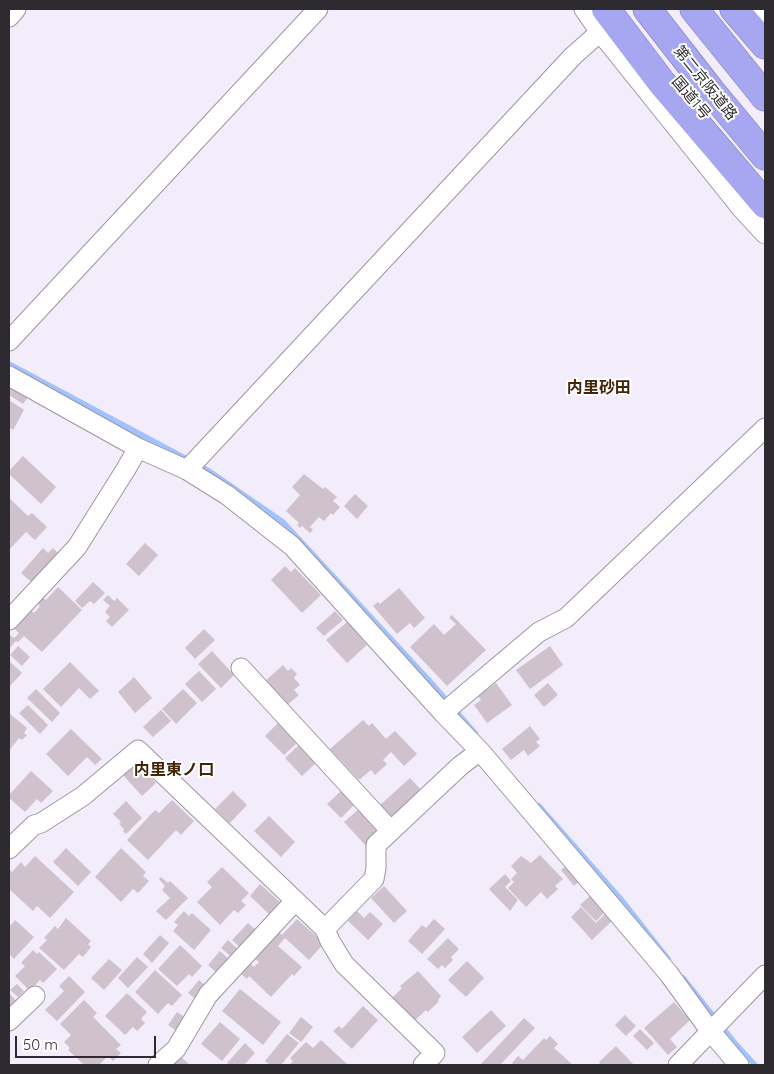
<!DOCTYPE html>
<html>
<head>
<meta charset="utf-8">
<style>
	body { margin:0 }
	#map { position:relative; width:774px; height:1074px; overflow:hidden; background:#f3ecfb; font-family:Quicksand,sans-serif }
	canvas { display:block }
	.frame { position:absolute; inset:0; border:10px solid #2d2b30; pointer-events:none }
	.scale { position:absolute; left:15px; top:1036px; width:141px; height:22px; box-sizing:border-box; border:2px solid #2d2b30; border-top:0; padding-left:6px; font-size:15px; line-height:18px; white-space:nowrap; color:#2d2b30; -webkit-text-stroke:4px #fff; paint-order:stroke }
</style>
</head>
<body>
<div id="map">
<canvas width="774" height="1074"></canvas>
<div class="frame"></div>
<div class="scale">50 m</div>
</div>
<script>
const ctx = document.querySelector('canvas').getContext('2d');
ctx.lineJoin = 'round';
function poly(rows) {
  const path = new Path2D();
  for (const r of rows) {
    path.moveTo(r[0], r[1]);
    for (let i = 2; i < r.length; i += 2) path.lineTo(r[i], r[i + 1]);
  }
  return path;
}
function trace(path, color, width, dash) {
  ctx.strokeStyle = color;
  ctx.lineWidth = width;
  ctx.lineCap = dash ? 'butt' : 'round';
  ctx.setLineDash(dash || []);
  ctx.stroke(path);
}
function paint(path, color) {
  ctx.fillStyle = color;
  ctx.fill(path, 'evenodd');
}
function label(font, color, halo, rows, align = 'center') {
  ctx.font = font + ' Quicksand,"Noto Sans JP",sans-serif';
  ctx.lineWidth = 4;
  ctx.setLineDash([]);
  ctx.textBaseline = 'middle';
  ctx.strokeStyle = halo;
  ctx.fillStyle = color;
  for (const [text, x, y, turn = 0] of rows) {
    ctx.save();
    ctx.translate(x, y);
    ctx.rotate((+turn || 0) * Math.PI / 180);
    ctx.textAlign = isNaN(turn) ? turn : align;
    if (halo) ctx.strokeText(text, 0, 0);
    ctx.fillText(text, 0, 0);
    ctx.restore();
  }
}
trace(poly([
	[9,364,209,471,283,522,428,679,475,733],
	[539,806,620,898,668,959],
	[683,978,734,1042,755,1065]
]), '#a0c3fe', 5.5);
paint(poly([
	[15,382,31,393,23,404,9,395,9,391],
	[9,400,24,410,13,430,9,427],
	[23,456,56,487,41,504,9,474,9,471],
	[304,474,323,489,325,487,337,497,333,501,340,507,333,515,331,513,324,521,319,517,310,527,313,530,310,533,302,526,300,528,297,525,299,523,286,511,300,495,292,487],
	[355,494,368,506,357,519,344,506],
	[9,498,28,516,32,513,47,527,35,540,26,532,9,550],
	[145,543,158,555,139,576,126,564],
	[43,548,48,553,53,548,62,557,35,585,21,573],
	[285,566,291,572,295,568,321,595,302,613,271,580],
	[93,582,105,593,94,604,90,601,82,608,75,601],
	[58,587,82,610,42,652,24,636,18,642,16,641,9,649,9,634,14,638,19,633,12,627,29,609,34,613,40,606,36,602,41,596,46,600],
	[399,588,425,618,414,628,410,623,397,634,373,606,378,602,380,604],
	[108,595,114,601,117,598,129,610,112,627,106,621,110,617,105,612,110,606,103,600],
	[335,611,343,620,324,636,316,628],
	[452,615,486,650,447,686,410,647,434,624,444,635,456,624,449,618],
	[347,622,367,645,347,663,326,640],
	[204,629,215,640,195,659,185,648],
	[18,646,30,657,22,666,10,655],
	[550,646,563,665,530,689,516,670],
	[212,651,234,675,221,688,198,664],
	[9,661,22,673,9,687],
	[70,662,99,691,90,699,79,688,61,707,43,689],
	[283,665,288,671,291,668,297,674,294,678,300,685,294,690,299,695,286,706,264,682],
	[199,671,216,689,202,702,185,684],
	[134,677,152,698,135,713,118,692],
	[496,683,512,705,487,723,474,705,481,700,478,696],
	[548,683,558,695,544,707,534,695],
	[36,689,60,713,52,722,27,698],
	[183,689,197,703,176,724,162,709],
	[28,705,48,725,40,734,19,713],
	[161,710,171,721,153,737,143,727],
	[9,713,27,728,24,733,27,735,22,740,19,738,9,751],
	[363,720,369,726,372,723,386,739,395,731,417,754,404,766,391,752,383,760,387,764,375,775,371,770,359,780,330,749],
	[278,723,297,743,284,755,265,736],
	[530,726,540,739,536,742,540,746,528,756,524,750,511,760,502,749],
	[71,729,102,759,95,765,87,757,68,776,46,754],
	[299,745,316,763,302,776,285,758],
	[136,761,156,783,142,796,122,774],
	[31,771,53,791,41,803,37,799,25,812,9,798,9,795],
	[410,778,423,792,392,820,379,806],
	[233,791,247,805,230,823,215,809],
	[341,791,355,804,341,818,327,804],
	[172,800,194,821,181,835,176,830,148,860,127,840,155,810,159,813],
	[126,801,142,818,126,834,123,831,124,829,119,824,121,822,113,814],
	[359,809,381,832,366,846,344,822],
	[269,816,295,842,281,857,254,831],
	[66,848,91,872,78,886,53,862],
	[121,848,146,872,143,876,149,881,138,893,133,889,121,902,95,877],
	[540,855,563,879,555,886,558,889,547,899,541,892,526,907,508,888,514,882,511,879,517,873,511,866,521,856,531,863],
	[35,856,74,892,50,918,37,906,33,911,9,889,9,868,12,872,21,862,25,867],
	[568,864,581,880,574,886,561,870],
	[222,867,249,893,241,901,246,905,238,913,234,910,220,925,197,902,212,887,207,882],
	[505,874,511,881,505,887,518,900,510,911,489,889],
	[161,877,168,883,170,881,188,898,166,920,156,911,170,898,162,890,165,886,159,879],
	[260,884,280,902,269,914,250,896],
	[384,886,407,911,394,923,371,898],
	[591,895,606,911,596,921,580,905],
	[581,907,596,923,607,912,614,919,592,940,571,917],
	[184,911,189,916,192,913,211,930,194,950,173,931,178,925,174,922],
	[357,911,364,918,370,912,383,924,368,940,348,921],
	[66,918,91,941,88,944,91,947,83,957,79,954,64,970,39,948,47,940,44,938,55,926,58,929],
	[297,919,324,943,309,960,285,938,278,946,302,967,294,976,292,974,271,997,249,976,247,979,240,973,249,963,254,967,259,962,254,958,277,931,282,935],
	[434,919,445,929,422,954,408,941,422,925,426,928],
	[15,920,34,937,14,959,9,954,9,923,11,925],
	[248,923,259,933,243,950,232,940],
	[160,935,169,943,152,963,143,954],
	[448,938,459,949,451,957,453,960,445,968,442,965,438,969,427,959],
	[228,940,242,953,235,960,221,948],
	[180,945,202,966,192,977,189,974,177,986,158,969],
	[33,950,37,954,39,952,57,969,43,983,40,980,30,991,15,976,25,966,21,963],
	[220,951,232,962,220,976,208,965],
	[137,957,148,967,128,988,118,978],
	[109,959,122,970,104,990,91,978],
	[467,961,484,978,466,997,448,980],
	[155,970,182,995,172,1006,168,1003,158,1014,135,992],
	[418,971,441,996,438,1000,439,1001,428,1012,426,1010,411,1024,391,999,402,988,400,986],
	[69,976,85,992,57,1021,45,1010,64,991,59,986],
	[199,980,208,988,198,1001,188,993],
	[17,984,24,991,18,997,10,990],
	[240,989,281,1022,263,1045,222,1011],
	[9,993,19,1004,9,1014],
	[127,993,147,1012,141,1019,145,1023,137,1031,133,1027,125,1035,105,1016],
	[84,1000,97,1013,93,1017,121,1045,116,1049,121,1053,113,1061,108,1056,99,1065,84,1065,68,1050,70,1048,64,1042,71,1035,60,1024],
	[674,1002,690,1020,670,1039,677,1047,668,1055,644,1028],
	[363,1006,378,1020,352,1049,333,1031,339,1026,342,1029],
	[491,1010,506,1026,477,1053,462,1037],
	[177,1012,187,1019,178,1032,168,1025],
	[625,1015,636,1026,626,1036,615,1025],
	[301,1017,313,1027,301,1042,289,1033],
	[524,1018,535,1028,500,1065,480,1065],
	[220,1022,240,1039,222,1061,201,1044],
	[640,1029,654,1043,647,1050,633,1036],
	[287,1034,299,1043,281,1065,270,1065,265,1061],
	[550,1036,558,1044,554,1048,573,1065,514,1065,512,1063,518,1056,523,1060,544,1038,546,1040],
	[321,1040,348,1065,289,1065,293,1061,290,1058,306,1042,313,1048],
	[245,1043,255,1053,244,1065,229,1065,227,1063],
	[616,1046,634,1065,601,1065,599,1062],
	[180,1056,190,1065,171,1065]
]), '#cfc2cd');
const minor = poly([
	[584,9,600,32,742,209,765,234],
	[754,9,765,22],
	[9,17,16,9],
	[9,341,318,9],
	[9,376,138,448,187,470,227,495,292,546,443,713,480,751,669,974,711,1032,739,1065],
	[187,470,573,56,600,32],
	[9,620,77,547,126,469,138,448],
	[241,668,391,831],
	[443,713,539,632,566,618,765,428],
	[9,849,34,825,41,823,83,796,138,750,325,929,330,941,344,964,435,1053,423,1065],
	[325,929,374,879,376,868,376,845,460,766,480,751],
	[9,1021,35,996],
	[158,1065,176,1049,208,995,295,901],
	[678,1065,765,975]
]);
const highway = poly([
	[606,9,662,83,765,204],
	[647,9,711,91,765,156],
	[694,9,765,97],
	[734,9,765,45]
]);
trace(minor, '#9c96a3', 21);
trace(highway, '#7c7bad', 29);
trace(minor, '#fff', 19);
trace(highway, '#a6a6f1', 28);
label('15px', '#2d2b30', '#fff', [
	["第二京阪道路",705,83,51],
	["国道1号",691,98,50]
]);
label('bold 16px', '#412507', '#fff', [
	["内里砂田",599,388],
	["内里東ノ口",174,770]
]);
</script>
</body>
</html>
